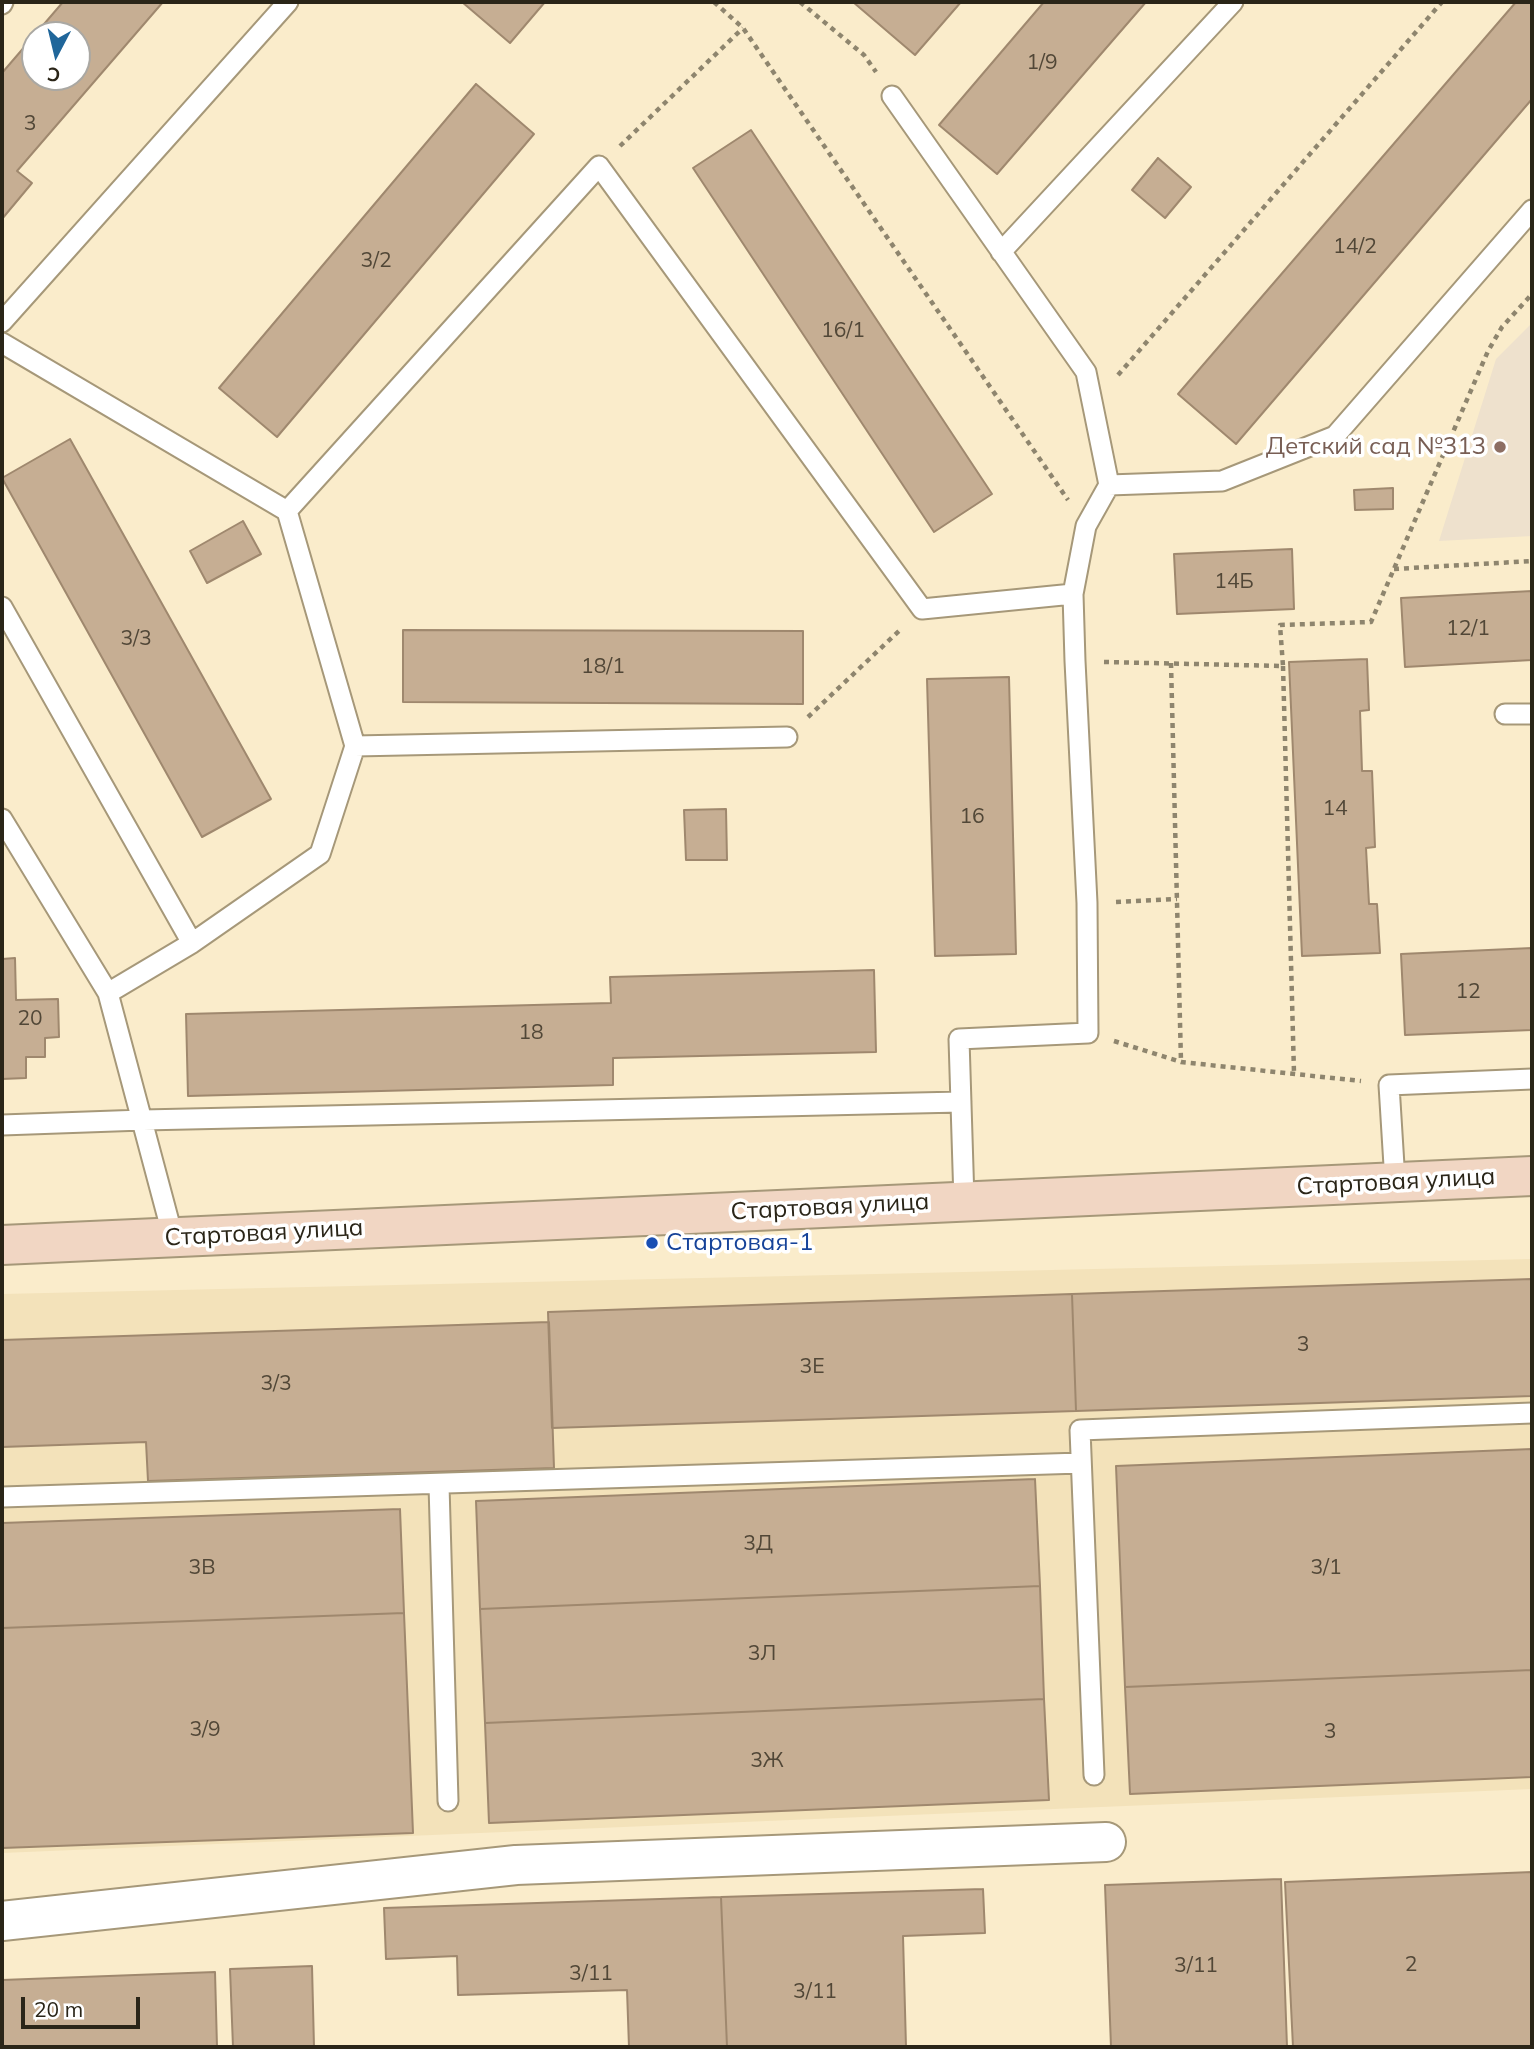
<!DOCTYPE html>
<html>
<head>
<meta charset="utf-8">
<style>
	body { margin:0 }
	#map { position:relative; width:1534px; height:2049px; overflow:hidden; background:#faeccb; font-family:Mulish,sans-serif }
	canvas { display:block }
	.frame { position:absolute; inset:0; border:4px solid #2a2518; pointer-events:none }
	.north { position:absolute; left:21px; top:21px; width:70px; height:70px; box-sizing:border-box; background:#fff; border:2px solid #aaa8a3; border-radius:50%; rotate:187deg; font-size:19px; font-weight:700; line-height:28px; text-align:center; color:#2a2518 }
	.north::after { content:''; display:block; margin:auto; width:24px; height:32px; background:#20669a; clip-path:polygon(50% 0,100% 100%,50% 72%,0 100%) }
	.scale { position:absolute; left:21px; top:1997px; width:119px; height:32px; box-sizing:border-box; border:4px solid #2a2518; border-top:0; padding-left:9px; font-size:21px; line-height:24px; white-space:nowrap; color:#2a2518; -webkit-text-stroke:5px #fff; paint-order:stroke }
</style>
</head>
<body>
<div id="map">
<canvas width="1534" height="2049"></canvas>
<div class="frame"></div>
<div class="north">С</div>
<div class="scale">20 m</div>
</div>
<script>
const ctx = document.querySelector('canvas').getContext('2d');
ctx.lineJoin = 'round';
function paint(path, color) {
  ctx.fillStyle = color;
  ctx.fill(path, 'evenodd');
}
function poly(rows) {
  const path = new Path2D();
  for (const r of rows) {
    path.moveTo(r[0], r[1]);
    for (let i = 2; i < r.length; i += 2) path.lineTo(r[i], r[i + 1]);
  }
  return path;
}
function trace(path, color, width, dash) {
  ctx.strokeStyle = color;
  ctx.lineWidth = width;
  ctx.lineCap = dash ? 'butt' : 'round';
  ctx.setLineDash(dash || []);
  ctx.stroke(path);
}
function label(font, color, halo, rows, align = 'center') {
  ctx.font = font + ' Mulish,sans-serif';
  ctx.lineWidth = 7;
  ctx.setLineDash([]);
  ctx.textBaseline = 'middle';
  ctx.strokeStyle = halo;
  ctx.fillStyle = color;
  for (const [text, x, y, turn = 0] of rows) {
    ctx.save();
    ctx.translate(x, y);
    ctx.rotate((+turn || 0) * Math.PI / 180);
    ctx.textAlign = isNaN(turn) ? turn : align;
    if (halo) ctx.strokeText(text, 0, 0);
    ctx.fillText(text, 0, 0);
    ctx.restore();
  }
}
paint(poly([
	[1532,1259,1532,1789,2,1853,2,1294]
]), '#f3e2ba');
paint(poly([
	[1532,323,1532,536,1439,541,1496,359]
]), '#eee1cd');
const building = poly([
	[63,2,163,2,17,171,32,183,2,219,2,73,63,2],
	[35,35,77,35,77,77,35,77,35,35],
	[462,2,545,2,510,43,462,2],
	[853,2,961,2,915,55,853,2],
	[1044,2,1146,2,997,174,939,125,1044,2],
	[1516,2,1532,2,1532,99,1236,444,1178,394,1516,2],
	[476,84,534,134,277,437,219,388,476,84],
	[751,130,992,494,934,532,693,168,751,130],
	[1158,158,1191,187,1165,218,1132,190,1158,158],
	[70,439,271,799,202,837,2,478,70,439],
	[1393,488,1393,509,1355,510,1354,490,1393,488],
	[243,521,261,554,207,583,190,551,243,521],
	[1292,549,1294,609,1177,614,1174,554,1292,549],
	[1532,591,1532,660,1405,667,1401,598,1532,591],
	[403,630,803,631,803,704,403,702,403,630],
	[1367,659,1369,710,1360,711,1362,771,1372,771,1375,847,1366,848,1369,904,1377,904,1380,953,1302,956,1289,662,1367,659],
	[1009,677,1016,954,935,956,927,679,1009,677],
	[726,809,727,860,686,860,684,810,726,809],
	[1532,948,1532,1030,1405,1035,1401,954,1532,948],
	[15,958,16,1000,58,999,59,1037,45,1038,45,1057,26,1057,26,1078,2,1079,2,959,15,958],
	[874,970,876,1052,613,1058,613,1085,188,1096,186,1014,611,1003,610,977,874,970],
	[1532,1279,1532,1396,1076,1411,1072,1294,1532,1279],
	[1072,1294,1076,1411,552,1428,548,1312,1072,1294],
	[549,1322,554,1468,148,1481,146,1442,2,1447,2,1340,549,1322],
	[1532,1449,1532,1670,1125,1687,1116,1466,1532,1449],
	[1035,1479,1040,1586,480,1609,476,1501,1035,1479],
	[400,1509,404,1613,2,1628,2,1523,400,1509],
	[1040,1586,1044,1699,485,1723,480,1609,1040,1586],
	[404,1613,413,1833,2,1848,2,1628,404,1613],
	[1532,1670,1532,1777,1130,1794,1125,1687,1532,1670],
	[1044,1699,1049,1800,489,1823,485,1723,1044,1699],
	[1532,1872,1532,2047,1293,2047,1285,1882,1532,1872],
	[1281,1879,1287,2047,1111,2047,1105,1885,1281,1879],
	[983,1889,985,1933,903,1936,906,2047,727,2047,721,1897,983,1889],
	[721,1897,727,2047,629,2047,627,1990,458,1995,457,1956,386,1959,384,1908,721,1897],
	[312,1966,314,2047,233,2047,230,1969,312,1966],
	[215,1972,217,2047,2,2047,2,1980,215,1972]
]);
paint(building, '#c6ae93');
trace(building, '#9f886e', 2);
const lane = poly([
	[2,4,3,2],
	[892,96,1086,372,1109,485],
	[1001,252,1233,2],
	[2,322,288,2],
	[2,343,287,511,355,746],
	[287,511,599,166,922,609,1073,594],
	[2,607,192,943],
	[1505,714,1532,714],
	[2,819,108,993,173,1237],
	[108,993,192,943,320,854,355,746,787,737],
	[2,1125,143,1120,961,1102],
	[1395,1182,1389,1085,1532,1079],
	[964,1201,959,1039,1088,1033,1087,903,1075,661,1073,594,1086,526,1109,485,1222,481,1335,436,1532,210],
	[439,1485,448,1801],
	[2,1497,1081,1463],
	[1094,1775,1080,1430,1532,1413]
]);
const street = poly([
	[2,1921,516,1865,1106,1842]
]);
const secondary = poly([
	[2,1245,1532,1176]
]);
trace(lane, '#a69879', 23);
trace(street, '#a69879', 42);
trace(secondary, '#a69879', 42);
trace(poly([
	[714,2,743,28,1068,500],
	[800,2,864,55,876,72],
	[620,146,743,28],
	[1118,375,1442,2],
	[1394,569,1532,561],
	[1104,662,1283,666,1280,625,1371,622,1488,351,1502,327,1532,294],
	[1171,663,1181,1062],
	[1283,666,1294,1073],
	[808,717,901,629],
	[1116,902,1177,899],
	[1114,1041,1181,1062,1361,1081]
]), '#8e856e', 4.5, [5, 5]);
trace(lane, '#fff', 19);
trace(street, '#fff', 38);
trace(secondary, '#f1d6c3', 38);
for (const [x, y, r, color] of [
	[1500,447,7,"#8d6e63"],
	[652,1243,7,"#1a4fb4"]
]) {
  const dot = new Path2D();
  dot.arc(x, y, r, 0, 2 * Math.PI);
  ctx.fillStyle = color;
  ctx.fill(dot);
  trace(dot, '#fff', 2.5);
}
label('21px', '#514737', null, [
	["1/9",1042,63],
	["3",30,124],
	["14/2",1355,247],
	["3/2",376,261],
	["16/1",843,331],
	["14Б",1234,582],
	["12/1",1468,629],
	["3/3",136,639],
	["18/1",603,667],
	["14",1335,809],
	["16",972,817],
	["12",1468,992],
	["20",30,1019],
	["18",531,1033],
	["3",1303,1345],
	["3Е",812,1367],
	["3/3",276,1384],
	["3Д",758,1544],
	["3В",202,1568],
	["3/1",1326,1568],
	["3Л",762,1654],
	["3/9",205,1730],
	["3",1330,1732],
	["3Ж",767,1761],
	["2",1411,1965],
	["3/11",1196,1966],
	["3/11",591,1974],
	["3/11",815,1992]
]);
label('24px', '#785e54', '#fff', [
	["Детский сад №313",1486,447]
], 'right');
label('24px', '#2a2518', '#fff', [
	["Стартовая улица",1396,1182,-3],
	["Стартовая улица",830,1207,-3],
	["Стартовая улица",264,1233,-3]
]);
label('24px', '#164399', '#fff', [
	["Стартовая-1",666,1243]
], 'left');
</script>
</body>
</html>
